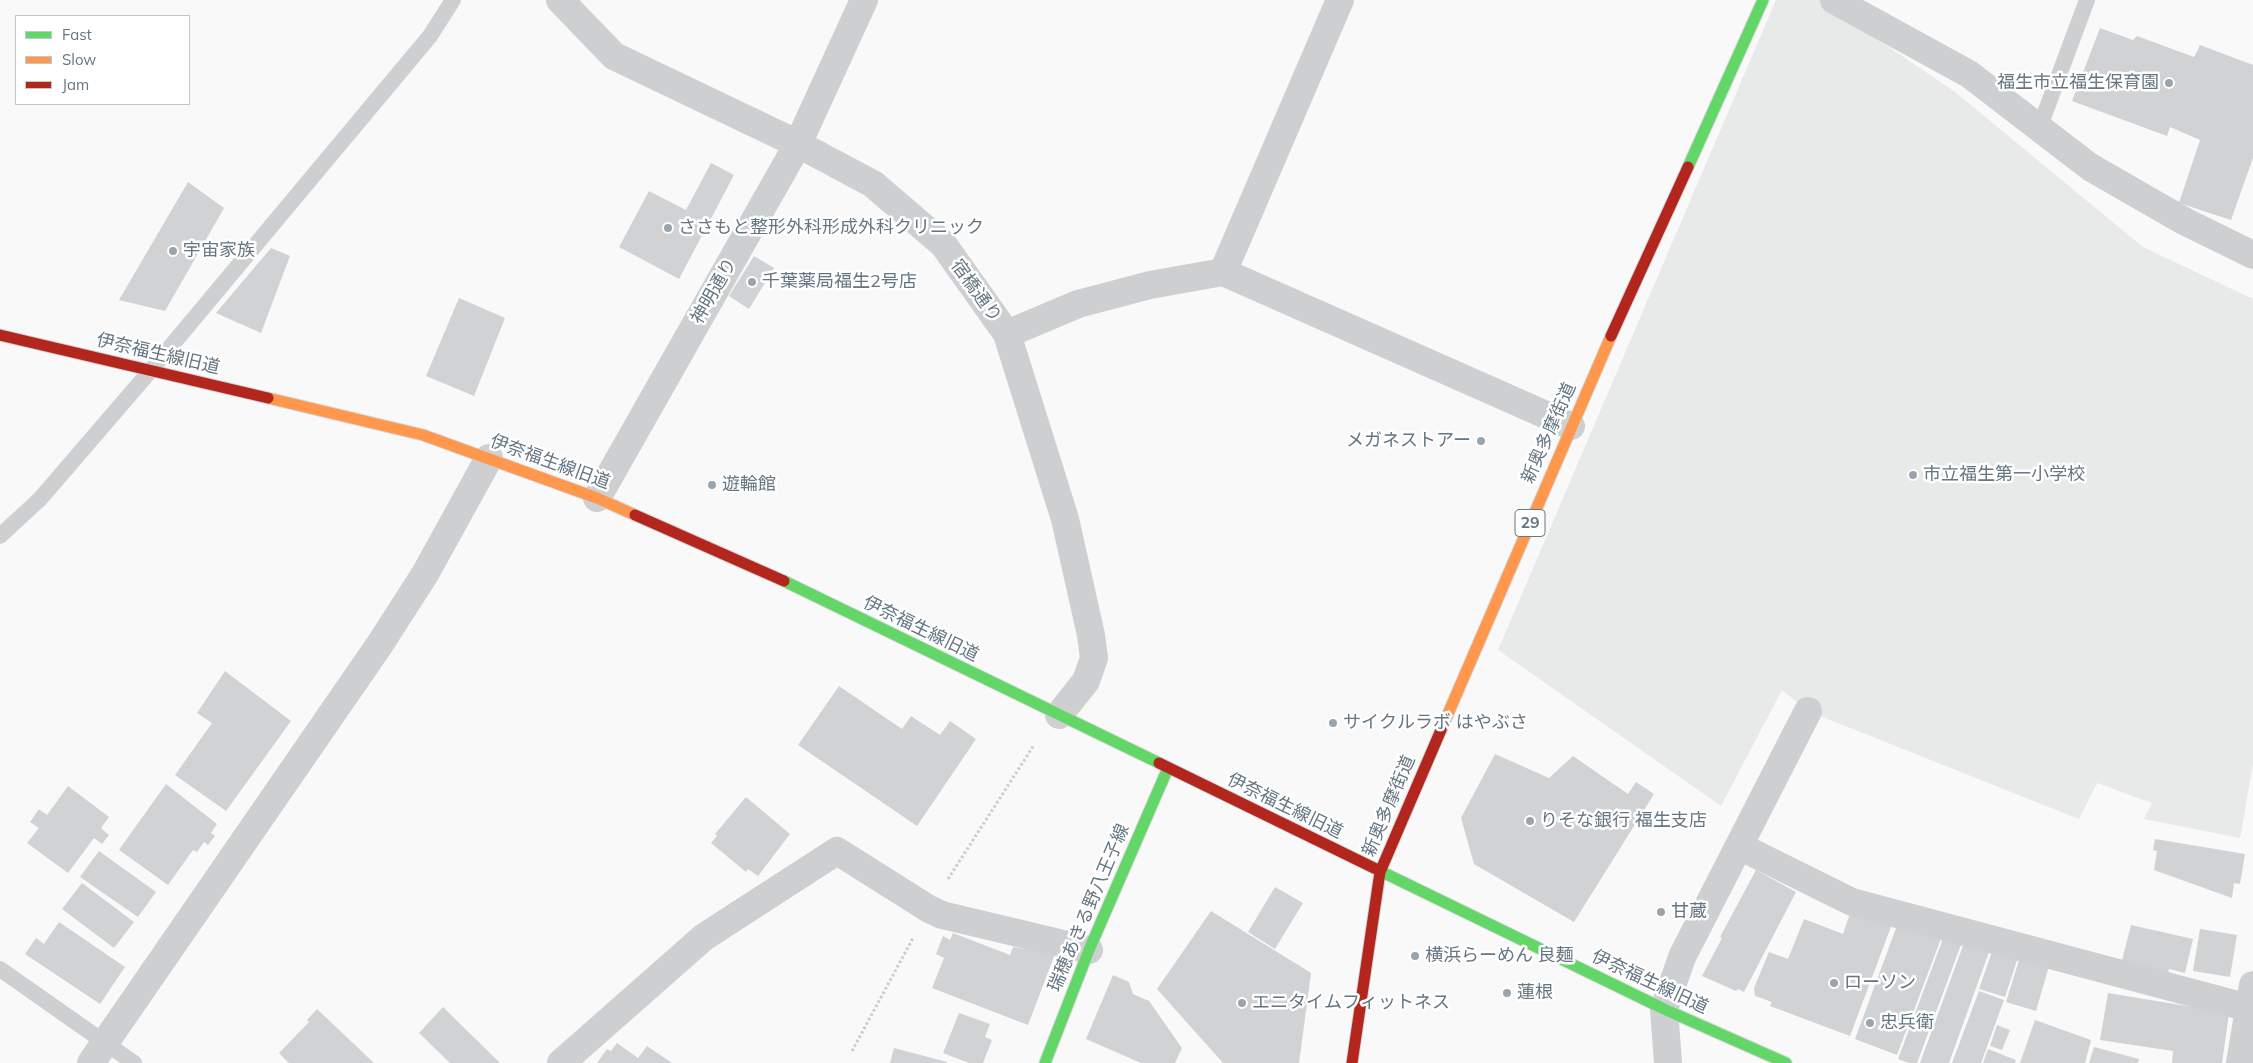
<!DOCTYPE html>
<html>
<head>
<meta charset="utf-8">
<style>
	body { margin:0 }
	#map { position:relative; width:2253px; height:1063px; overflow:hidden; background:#f9f9f9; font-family:Mulish,sans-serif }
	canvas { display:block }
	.legend { position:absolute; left:15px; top:15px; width:175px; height:90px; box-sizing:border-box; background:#fff; border:1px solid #c1c8cd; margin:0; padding:6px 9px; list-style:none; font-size:15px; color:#657683 }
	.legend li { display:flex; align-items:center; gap:10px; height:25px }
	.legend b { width:25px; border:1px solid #c1c8cd }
</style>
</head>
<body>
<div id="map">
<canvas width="2253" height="1063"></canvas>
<ul class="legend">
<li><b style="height:6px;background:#63d668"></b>Fast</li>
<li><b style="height:6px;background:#ff974d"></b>Slow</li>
<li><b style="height:6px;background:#b3261e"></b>Jam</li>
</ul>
</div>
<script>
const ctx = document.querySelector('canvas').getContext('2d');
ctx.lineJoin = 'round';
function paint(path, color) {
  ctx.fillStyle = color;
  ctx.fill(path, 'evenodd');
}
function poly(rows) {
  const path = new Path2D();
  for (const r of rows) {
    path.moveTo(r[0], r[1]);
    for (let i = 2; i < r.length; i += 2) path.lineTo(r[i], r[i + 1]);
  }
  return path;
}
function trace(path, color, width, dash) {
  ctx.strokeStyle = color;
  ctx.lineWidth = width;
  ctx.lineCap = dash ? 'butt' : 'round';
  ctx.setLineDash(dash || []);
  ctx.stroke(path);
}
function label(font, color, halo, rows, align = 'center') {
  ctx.font = font + ' Mulish,"Noto Sans JP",sans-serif';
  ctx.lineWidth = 5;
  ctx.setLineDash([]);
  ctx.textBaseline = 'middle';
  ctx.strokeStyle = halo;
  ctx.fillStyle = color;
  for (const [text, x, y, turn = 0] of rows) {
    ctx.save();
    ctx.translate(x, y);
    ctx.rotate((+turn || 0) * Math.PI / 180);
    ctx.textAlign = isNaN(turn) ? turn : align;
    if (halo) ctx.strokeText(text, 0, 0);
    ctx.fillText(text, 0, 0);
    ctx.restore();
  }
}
paint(poly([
	[1776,0,1820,0,1955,92,2143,247,2253,299,2253,764,2240,838,2144,819,2152,803,2097,783,2079,819,1825,718,1808,711,1782,690,1721,806,1498,650]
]), '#e8e9e9');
paint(poly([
	[2100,28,2133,40,2137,36,2194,57,2200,45,2253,65,2253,158,2231,220,2179,203,2200,140,2170,127,2167,136,2072,101],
	[711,163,734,175,679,279,619,247,649,191,686,210],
	[188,182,224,208,165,311,119,300],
	[271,248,290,256,261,333,216,313],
	[754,256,774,268,749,309,729,296],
	[459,298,505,318,474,396,426,376],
	[225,671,291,721,226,811,175,775,212,723,197,713],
	[839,686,902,729,911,716,940,735,950,721,976,739,917,826,798,745],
	[1495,754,1549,778,1573,756,1628,794,1636,782,1654,794,1574,922,1474,864,1461,818],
	[166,784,217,824,211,833,215,836,208,845,204,842,197,852,193,850,168,885,119,850],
	[68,786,109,817,101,828,109,835,102,844,94,838,68,873,27,843,39,828,30,822,39,809,47,815],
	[746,797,790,834,758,876,748,869,746,872,711,843,717,836,715,834],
	[2155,839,2245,854,2240,884,2234,883,2232,898,2154,870,2157,851,2153,850],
	[99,851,156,892,138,917,80,877],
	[1756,870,1796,892,1744,992,1738,989,1736,991,1702,976,1722,938,1720,937],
	[82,883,134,922,114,948,62,909],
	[1275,887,1303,903,1275,949,1248,932],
	[1852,908,1892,924,1850,1036,1770,1006,1772,1002,1755,996,1754,988,1769,952,1788,959,1804,919,1843,934],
	[1211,911,1311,973,1299,1063,1223,1063,1157,989],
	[1902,912,1945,928,1897,1055,1855,1039],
	[59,922,125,967,100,1004,25,954,36,938,44,944],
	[2131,925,2193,939,2185,973,2169,969,2167,980,2121,964],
	[2200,929,2237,935,2230,977,2193,971],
	[953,933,1010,955,1013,947,1055,954,1028,1025,932,988,944,958,936,954,943,936,950,940],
	[1944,936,1962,942,1917,1063,1909,1063,1898,1059],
	[1964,943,1989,952,1949,1063,1920,1063],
	[1994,946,2019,954,2005,997,1979,989],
	[2020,957,2049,966,2036,1011,2006,1002],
	[1113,975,1129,982,1133,994,1149,1001,1182,1048,1175,1063,1141,1063,1086,1039],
	[1979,991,2004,1000,1981,1063,1952,1063],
	[2108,993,2229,1013,2222,1063,2172,1063,2173,1051,2100,1040],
	[443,1007,500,1063,450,1063,419,1033],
	[317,1009,374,1063,289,1063,279,1053,309,1022,307,1020],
	[959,1013,990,1024,985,1037,992,1040,983,1063,969,1063,943,1053],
	[2035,1020,2091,1040,2085,1063,2020,1063],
	[1997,1025,2010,1030,2002,1050,1990,1046],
	[617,1043,638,1058,647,1046,672,1063,597,1063,607,1049,611,1051],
	[2094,1047,2139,1059,2138,1063,2089,1063],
	[894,1048,947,1062,947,1063,890,1063],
	[1988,1049,2016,1060,2015,1063,1983,1063]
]), '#d0d2d3');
const fast = poly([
	[1688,167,1763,0],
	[784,581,1159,763],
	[1374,868,1664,1009,1786,1063],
	[1045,1063,1089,950,1168,768]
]);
const slow = poly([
	[268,398,423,435,597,498,635,515],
	[1441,730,1611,336]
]);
const jam = poly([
	[0,335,268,398],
	[1611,336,1688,167],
	[635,515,784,581],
	[1159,763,1374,868],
	[1352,1063,1380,872,1441,730]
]);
trace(fast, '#d5d6d7', 13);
trace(slow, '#d5d6d7', 13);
trace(jam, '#d5d6d7', 13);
trace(poly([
	[948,879,1034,745],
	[852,1051,913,938]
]), '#cbcccd', 3, [2.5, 2.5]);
trace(poly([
	[2039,129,2087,0],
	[0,536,40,499,151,370,430,36,453,0],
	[0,969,134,1063]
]), '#cecfd0', 16);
trace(poly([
	[560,0,614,56,798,144,873,184,943,244,1007,334,1065,519,1091,635,1094,658,1086,681,1059,715],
	[1834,0,1969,74,2090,167,2184,221,2253,255],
	[1223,272,1340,0],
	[1007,334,1078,304,1150,285,1223,272,1571,426],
	[597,498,798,144,864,0],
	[1739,846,1852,902,2249,1008],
	[91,1063,380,644,425,574,489,458],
	[561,1063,704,937,837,851,929,909,942,915,1089,950],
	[1668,1063,1664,1009,1682,957,1808,711],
	[2240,1063,2253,985]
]), '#cecfd0', 28);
trace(fast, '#63d668', 11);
trace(slow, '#ff974d', 11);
trace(jam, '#b3261e', 11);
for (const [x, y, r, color] of [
	[2169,83,5,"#99a4ac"],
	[668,228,5,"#99a4ac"],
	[173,251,5,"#99a4ac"],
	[752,282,5,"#99a4ac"],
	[1481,441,5,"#99a4ac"],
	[1913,475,5,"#99a4ac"],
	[712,485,5,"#99a4ac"],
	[1333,723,5,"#99a4ac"],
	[1530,821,5,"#99a4ac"],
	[1661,912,5,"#99a4ac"],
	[1415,956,5,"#99a4ac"],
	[1834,983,5,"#99a4ac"],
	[1507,993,5,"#99a4ac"],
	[1242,1003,5,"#99a4ac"],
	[1870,1023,5,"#99a4ac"]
]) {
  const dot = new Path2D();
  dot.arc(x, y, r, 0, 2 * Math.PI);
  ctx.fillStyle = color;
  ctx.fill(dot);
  trace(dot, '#fff', 2);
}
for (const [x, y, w] of [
	[1530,523,30]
]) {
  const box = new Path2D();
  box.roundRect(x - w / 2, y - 13.5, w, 27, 4);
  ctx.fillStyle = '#fff';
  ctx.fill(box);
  trace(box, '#657683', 1);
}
label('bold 16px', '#657683', null, [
	["29",1530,523]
]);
label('18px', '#657683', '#fff', [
	["福生市立福生保育園",2159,83,"right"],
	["ささもと整形外科形成外科クリニック",678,228],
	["宇宙家族",183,251],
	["千葉薬局福生2号店",762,282],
	["メガネストアー",1471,441,"right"],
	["市立福生第一小学校",1923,475],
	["遊輪館",722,485],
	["サイクルラボ はやぶさ",1343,723],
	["りそな銀行 福生支店",1540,821],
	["甘蔵",1671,912],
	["横浜らーめん 良麺",1425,956],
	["ローソン",1844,983],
	["蓮根",1517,993],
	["エニタイムフィットネス",1252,1003],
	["忠兵衛",1880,1023]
], 'left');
label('18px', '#657683', '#fff', [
	["神明通り",714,291,-60],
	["宿橋通り",976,291,54],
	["伊奈福生線旧道",158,354,13],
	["新奥多摩街道",1549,433,-66],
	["伊奈福生線旧道",550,462,20],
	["伊奈福生線旧道",921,629,26],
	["伊奈福生線旧道",1285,806,26],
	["新奥多摩街道",1389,806,-67],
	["瑞穂あきる野八王子線",1089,908,-67],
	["伊奈福生線旧道",1650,982,25]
]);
</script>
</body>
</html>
